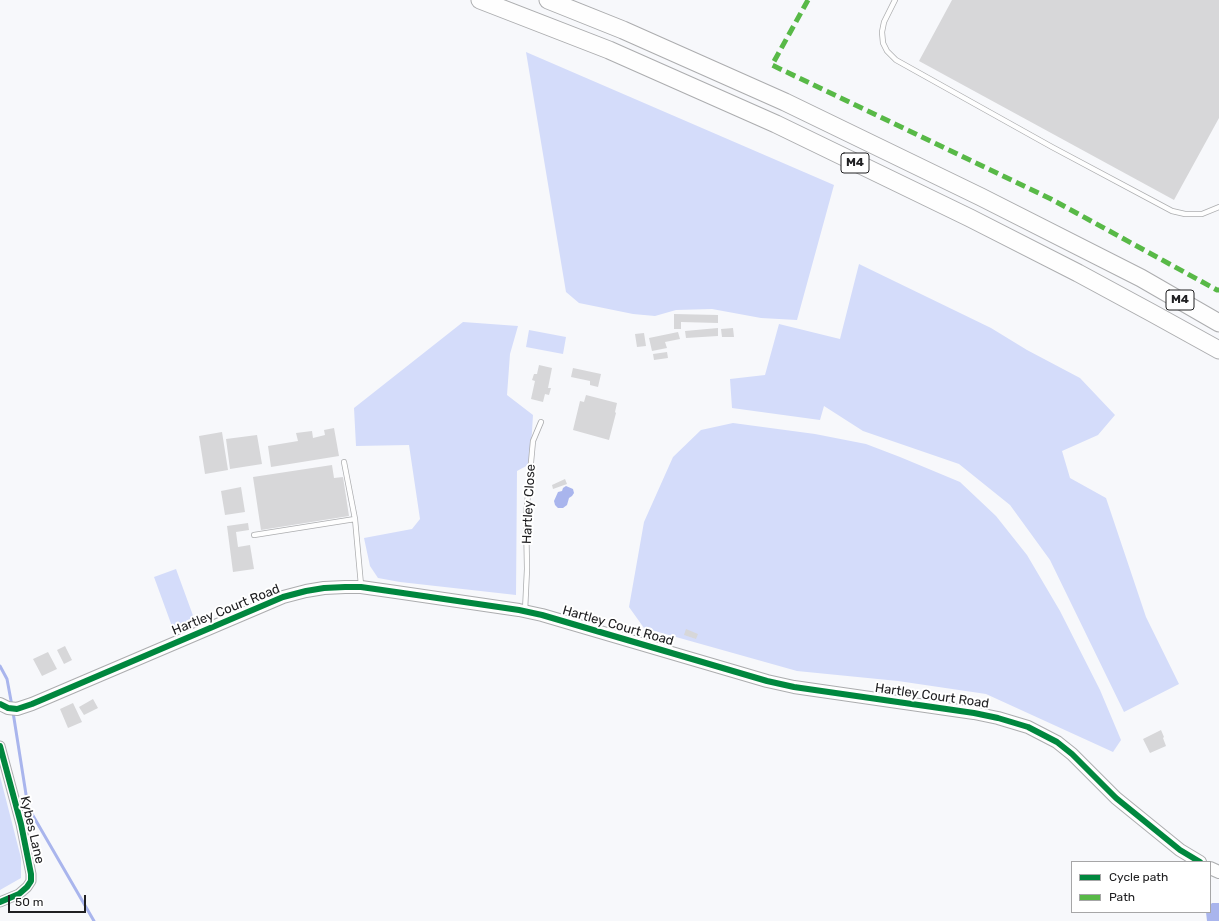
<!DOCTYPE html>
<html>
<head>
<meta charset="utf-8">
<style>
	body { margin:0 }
	#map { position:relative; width:1219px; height:921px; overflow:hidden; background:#f7f8fb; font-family:Rubik,sans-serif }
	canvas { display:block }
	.legend { position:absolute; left:1071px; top:861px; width:140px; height:52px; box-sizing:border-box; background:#fff; border:1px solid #a6a6a7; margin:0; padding:5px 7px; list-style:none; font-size:12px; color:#202022 }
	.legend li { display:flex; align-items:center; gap:8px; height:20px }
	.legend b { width:20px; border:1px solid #a6a6a7 }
	.scale { position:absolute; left:8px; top:895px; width:78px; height:18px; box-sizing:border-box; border:2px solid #202022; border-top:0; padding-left:5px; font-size:12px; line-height:14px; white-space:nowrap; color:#202022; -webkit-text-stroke:3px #fff; paint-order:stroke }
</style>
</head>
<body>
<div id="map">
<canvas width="1219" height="921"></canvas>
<ul class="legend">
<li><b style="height:5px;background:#00873e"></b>Cycle path</li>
<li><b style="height:5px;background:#58b947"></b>Path</li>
</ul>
<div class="scale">50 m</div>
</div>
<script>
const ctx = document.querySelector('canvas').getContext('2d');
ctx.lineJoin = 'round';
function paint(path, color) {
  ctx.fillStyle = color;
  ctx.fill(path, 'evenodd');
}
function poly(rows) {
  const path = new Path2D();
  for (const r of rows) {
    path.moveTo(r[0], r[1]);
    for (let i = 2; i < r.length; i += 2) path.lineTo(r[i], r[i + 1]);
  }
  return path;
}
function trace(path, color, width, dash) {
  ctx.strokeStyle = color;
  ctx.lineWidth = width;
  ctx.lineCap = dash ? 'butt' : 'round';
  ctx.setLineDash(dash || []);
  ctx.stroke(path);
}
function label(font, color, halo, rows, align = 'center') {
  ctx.font = font + ' Rubik,sans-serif';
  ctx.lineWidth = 4;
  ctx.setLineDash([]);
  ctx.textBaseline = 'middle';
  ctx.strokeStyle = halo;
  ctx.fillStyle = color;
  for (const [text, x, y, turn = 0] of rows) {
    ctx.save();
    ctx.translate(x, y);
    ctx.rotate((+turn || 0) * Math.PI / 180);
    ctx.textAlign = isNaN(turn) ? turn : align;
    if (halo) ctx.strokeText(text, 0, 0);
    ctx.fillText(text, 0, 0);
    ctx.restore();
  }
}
paint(poly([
	[526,52,834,185,797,320,761,318,712,309,676,310,655,316,633,314,579,303,566,292],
	[859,264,991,328,1027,350,1080,378,1115,415,1098,435,1062,451,1070,478,1106,498,1146,617,1179,684,1124,712,1050,560,1010,505,959,464,863,431,824,406,820,420,732,408,730,379,765,375,779,324,840,339],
	[463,322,518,326,510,354,507,395,533,415,530,464,517,471,516,595,400,582,378,578,370,566,364,538,412,529,420,519,409,445,356,446,354,408],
	[529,330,566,337,563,354,526,347],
	[733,423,815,434,866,444,900,457,960,482,996,516,1027,555,1060,611,1100,690,1121,740,1113,752,986,694,898,681,797,671,644,628,629,607,644,522,673,457,701,430],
	[176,569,195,621,173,629,154,577],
	[0,776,21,858,21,878,0,890]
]), '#d4dcfa');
paint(poly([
	[566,486,573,489,574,493,572,496,569,498,567,505,563,508,558,508,555,505,554,501,558,492,562,491,563,488],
	[1212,903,1219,903,1219,921,1207,921,1206,912,1210,912,1210,905]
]), '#a9b5ed');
trace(poly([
	[0,666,7,679,12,706],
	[13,712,28,807,94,921]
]), '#a9b5ed', 3);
paint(poly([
	[952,0,1219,0,1219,118,1174,200,919,61],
	[674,314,718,315,718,323,681,322,681,329,674,329],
	[718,328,718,336,686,338,685,331],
	[733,328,734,337,722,337,721,329],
	[678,332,680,339,665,342,667,348,652,351,649,338],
	[644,333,646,346,637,347,635,334],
	[667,352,668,358,654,360,653,354],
	[539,365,552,368,548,388,551,388,549,395,545,394,543,402,531,399,535,381,532,380,534,374,537,374],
	[573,368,601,374,598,387,590,385,590,381,571,377],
	[586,395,617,403,615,412,616,413,609,440,573,430,580,401,584,402],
	[334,428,339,456,271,467,268,446,298,441,296,433,312,431,313,438,325,435,324,430],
	[222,432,228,470,205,474,199,436],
	[257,435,262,464,230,469,226,439],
	[332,465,334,478,343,477,349,516,261,530,253,477],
	[565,479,567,484,553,489,552,485],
	[241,487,245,512,225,515,221,491],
	[248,523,249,530,236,532,238,547,250,545,254,569,233,572,227,526],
	[686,629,698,634,696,639,684,635],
	[65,646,72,660,64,664,57,650],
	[48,652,57,669,42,676,33,659],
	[93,699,98,708,84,715,79,707],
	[73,703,82,722,68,728,60,709],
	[1161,730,1164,737,1163,738,1166,746,1150,753,1143,739]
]), '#d7d7d9');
const service = poly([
	[895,0,884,22,882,32,883,43,887,51,896,60,1052,147,1172,211,1185,214,1202,214,1219,207],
	[344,462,355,519,361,585],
	[254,535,355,519],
	[525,611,527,569,526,516,533,441,541,422]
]);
const minor = poly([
	[0,746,21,824,31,874,31,881,27,887,19,894,0,902]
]);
const tertiary = poly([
	[0,704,8,708,17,709,32,704,283,597,306,591,324,588,345,587,361,587,396,592,519,610,542,615,767,681,794,687,974,713,998,718,1028,727,1057,742,1072,754,1116,798,1180,850,1200,862],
	[1210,868,1219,872]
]);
const motorway = poly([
	[480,0,609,50,776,124,970,218,1078,273,1152,313,1219,350],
	[548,0,623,30,785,102,981,197,1141,278,1219,323]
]);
trace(service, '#acadaf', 6);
trace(minor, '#acadaf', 11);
trace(tertiary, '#acadaf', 14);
trace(motorway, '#acadaf', 19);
trace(service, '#fefefe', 4.5);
trace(minor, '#fefefe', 9);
trace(tertiary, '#fefefe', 12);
trace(motorway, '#fefefe', 17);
trace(poly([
	[808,0,772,65,1051,199,1217,290,1219,290]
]), '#58b947', 5, [10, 5]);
trace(poly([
	[0,704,8,708,17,709,32,704,283,597,306,591,324,588,345,587,361,587,396,592,519,610,542,615,767,681,794,687,974,713,998,718,1028,727,1057,742,1072,754,1116,798,1180,850,1200,862],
	[0,746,21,824,31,874,31,881,27,887,19,894,0,902]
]), '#00873e', 6);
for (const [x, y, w] of [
	[855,163,28],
	[1180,300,28]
]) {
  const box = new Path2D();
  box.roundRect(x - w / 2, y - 10, w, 20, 3);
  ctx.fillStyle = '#fff';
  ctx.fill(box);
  trace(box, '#202022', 1);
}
label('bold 12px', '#202022', null, [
	["M4",855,163],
	["M4",1180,300]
]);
label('13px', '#202022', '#fff', [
	["Hartley Close",529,504,-87],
	["Hartley Court Road",226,610,-22],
	["Hartley Court Road",618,626,16],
	["Hartley Court Road",932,696,8],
	["Kybes Lane",32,830,77]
]);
</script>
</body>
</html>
